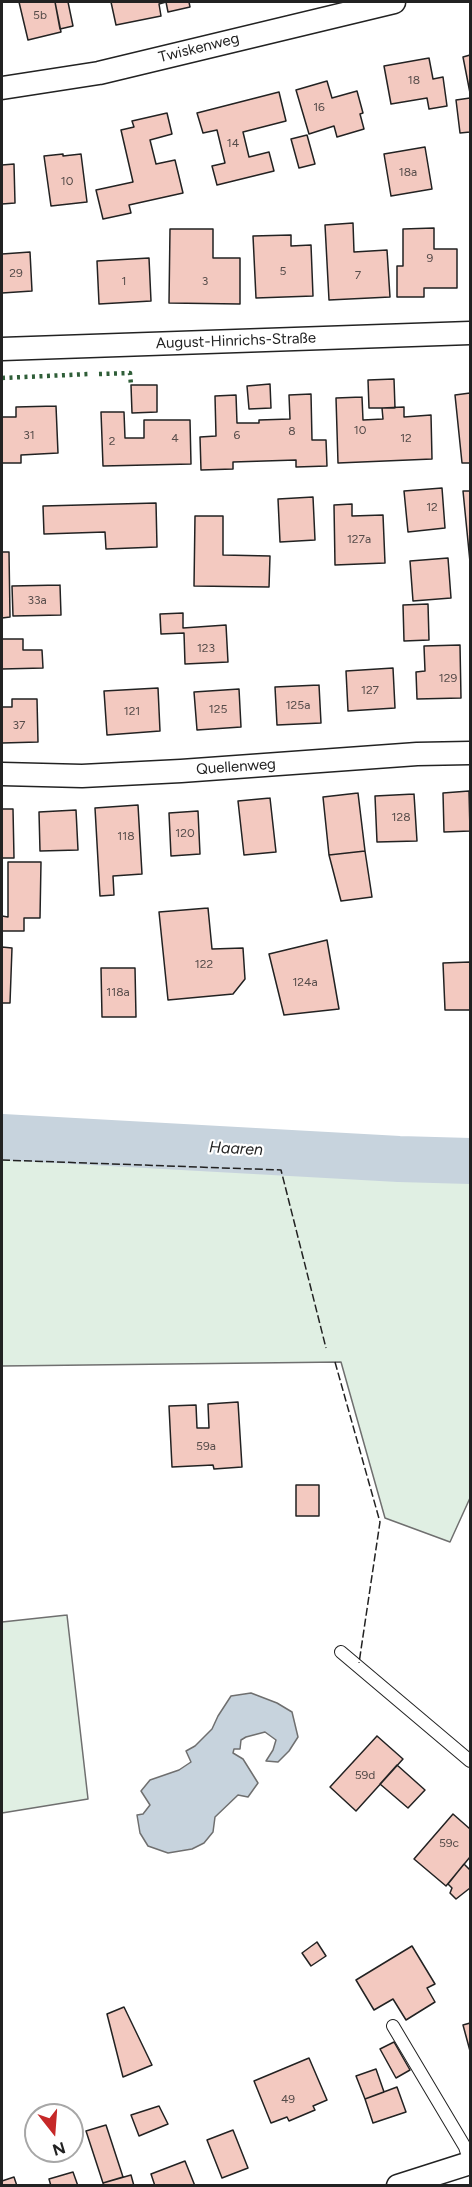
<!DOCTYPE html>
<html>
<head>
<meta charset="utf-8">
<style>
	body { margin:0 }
	#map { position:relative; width:472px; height:2187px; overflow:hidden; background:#fff; font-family:Figtree,sans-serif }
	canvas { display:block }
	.frame { position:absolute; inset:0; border:3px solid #222; pointer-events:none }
	.north { position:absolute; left:24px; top:2103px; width:60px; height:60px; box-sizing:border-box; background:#fff; border:2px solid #a7a7a7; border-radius:50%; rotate:163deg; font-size:16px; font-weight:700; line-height:24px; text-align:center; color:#222 }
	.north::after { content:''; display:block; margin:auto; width:21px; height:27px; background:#c62828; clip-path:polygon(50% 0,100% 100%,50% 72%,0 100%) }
</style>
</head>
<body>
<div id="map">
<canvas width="472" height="2187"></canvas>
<div class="frame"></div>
<div class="north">N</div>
</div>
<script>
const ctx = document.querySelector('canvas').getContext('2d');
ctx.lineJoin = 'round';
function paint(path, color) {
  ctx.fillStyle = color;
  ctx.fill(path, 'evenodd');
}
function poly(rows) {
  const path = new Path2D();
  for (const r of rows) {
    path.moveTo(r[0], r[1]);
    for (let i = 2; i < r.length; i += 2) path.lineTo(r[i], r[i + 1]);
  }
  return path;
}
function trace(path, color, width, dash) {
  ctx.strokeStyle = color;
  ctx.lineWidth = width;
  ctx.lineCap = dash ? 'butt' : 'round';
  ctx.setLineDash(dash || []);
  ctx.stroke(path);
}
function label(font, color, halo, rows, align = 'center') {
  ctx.font = font + ' Figtree,sans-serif';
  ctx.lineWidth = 4.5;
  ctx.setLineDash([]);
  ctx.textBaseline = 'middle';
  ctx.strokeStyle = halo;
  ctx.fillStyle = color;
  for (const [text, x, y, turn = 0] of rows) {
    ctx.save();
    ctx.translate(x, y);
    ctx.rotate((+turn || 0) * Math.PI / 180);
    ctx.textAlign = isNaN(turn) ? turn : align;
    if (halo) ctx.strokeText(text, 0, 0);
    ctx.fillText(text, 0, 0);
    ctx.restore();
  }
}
const green = poly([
	[2,1135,470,1157,470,1498,450,1542,385,1518,341,1362,2,1366,2,1135],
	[67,1615,88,1799,2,1813,2,1622,67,1615]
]);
paint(green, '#e0efe3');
trace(green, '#6f6f6f', 1.5);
const water = poly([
	[251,1693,277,1703,292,1712,298,1737,289,1751,278,1762,266,1761,273,1750,276,1740,265,1732,246,1737,241,1740,240,1749,234,1749,233,1753,243,1759,258,1783,248,1797,238,1795,215,1817,213,1832,204,1843,192,1849,168,1853,148,1846,140,1833,137,1815,143,1814,150,1805,141,1791,150,1780,179,1770,191,1762,186,1751,195,1746,212,1729,218,1716,231,1696,251,1693]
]);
paint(water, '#c7d3dd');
trace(water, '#6f6f6f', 1.5);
trace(poly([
	[2,1137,399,1159,470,1161]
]), '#c7d3dd', 46);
const building = poly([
	[19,2,55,2,61,32,28,40,19,2],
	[55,2,68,2,73,26,60,29,55,2],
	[111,2,189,2,190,7,168,12,166,2,159,4,161,16,116,25,111,2],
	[470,55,470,93,463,57,470,55],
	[429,58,433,79,443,77,447,106,429,109,427,98,391,104,384,66,429,58],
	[327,81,332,98,357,91,363,113,360,114,364,129,337,137,334,126,309,134,296,90,327,81],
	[279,92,286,121,243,132,249,157,269,152,274,171,217,185,212,166,225,163,217,130,203,133,197,113,279,92],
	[470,98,470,132,460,133,456,100,470,98],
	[167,113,172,134,150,140,156,164,175,160,183,193,129,205,131,213,103,219,96,190,133,182,121,130,134,127,132,121,167,113],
	[307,135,315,164,299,168,291,139,307,135],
	[425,147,432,189,391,196,384,154,425,147],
	[63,154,63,156,81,154,87,202,51,206,44,156,63,154],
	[14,164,15,203,2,204,2,165,14,164],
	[353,223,354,252,387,250,390,297,329,300,325,225,353,223],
	[434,228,434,249,457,249,457,288,424,288,424,297,397,297,397,266,403,266,403,229,434,228],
	[170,229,213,229,213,258,240,258,240,304,169,303,170,229],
	[291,235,291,246,311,245,313,296,256,298,253,236,291,235],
	[30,252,32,291,2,293,2,254,30,252],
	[149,258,151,301,99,304,97,261,149,258],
	[394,379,395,408,369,408,368,380,394,379],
	[270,384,271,408,249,409,247,386,270,384],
	[131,385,157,385,157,412,132,413,131,385],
	[470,393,470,463,462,463,455,395,470,393],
	[311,394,312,440,326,440,327,466,296,467,296,460,233,462,233,469,201,470,200,437,216,436,215,396,236,395,237,423,259,423,259,420,290,419,289,395,311,394],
	[362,397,363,420,383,419,382,408,404,407,404,417,431,415,432,459,338,463,336,398,362,397],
	[56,406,58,453,21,455,21,463,2,463,2,417,16,417,16,407,56,406],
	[101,412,124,412,125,438,144,438,144,420,190,420,191,464,103,466,101,412],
	[442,488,445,528,408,532,404,491,442,488],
	[463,491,470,491,470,562,463,491],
	[313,497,315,540,280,542,278,499,313,497],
	[156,503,157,547,106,549,105,532,44,534,43,506,156,503],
	[352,504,352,516,383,515,385,563,335,565,334,505,352,504],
	[195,516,223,516,223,555,270,556,269,587,194,586,195,516],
	[2,552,9,552,10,617,2,618,2,552],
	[448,558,451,598,413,601,410,561,448,558],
	[60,585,61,615,13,616,12,586,60,585],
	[428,604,429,640,404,641,403,605,428,604],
	[183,613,183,628,226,625,228,662,185,664,184,633,161,634,160,614,183,613],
	[2,639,23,639,23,650,42,650,43,668,2,669,2,639],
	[460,645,461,698,417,699,416,672,425,671,424,646,460,645],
	[393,668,395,708,348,711,346,671,393,668],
	[319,685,321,723,277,725,275,687,319,685],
	[158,688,160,731,107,735,104,691,158,688],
	[239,689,241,727,197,730,194,692,239,689],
	[12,699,37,699,38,742,2,743,2,707,12,707,12,699],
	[469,791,470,831,444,832,443,793,469,791],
	[358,793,365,851,329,855,323,797,358,793],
	[414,794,417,841,377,842,375,796,414,794],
	[270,798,276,852,244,855,238,801,270,798],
	[138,805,142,874,113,876,114,895,100,896,95,808,138,805],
	[2,809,13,809,14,858,2,858,2,809],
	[76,810,78,850,40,851,39,812,76,810],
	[198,811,200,854,171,856,169,813,198,811],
	[365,851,372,897,341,901,329,855,365,851],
	[8,862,41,862,40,918,24,918,24,931,2,931,2,916,8,917,8,862],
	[208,908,212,949,243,948,245,979,233,994,168,1000,159,912,208,908],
	[327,940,339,1009,284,1015,269,954,327,940],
	[2,947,12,948,10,1003,2,1003,2,947],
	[470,962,470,1010,445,1010,443,963,470,962],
	[101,968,135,968,136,1017,102,1017,101,968],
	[238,1402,242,1467,214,1469,213,1465,172,1467,169,1406,196,1405,197,1428,209,1428,208,1404,238,1402],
	[296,1485,319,1485,319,1516,296,1516,296,1485],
	[377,1736,403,1759,356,1811,330,1787,377,1736],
	[397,1765,425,1790,408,1808,380,1784,397,1765],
	[453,1814,470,1829,470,1857,446,1886,414,1859,453,1814],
	[464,1864,470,1870,470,1888,456,1899,450,1893,452,1888,448,1884,464,1864],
	[317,1942,326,1956,311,1966,302,1953,317,1942],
	[412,1946,435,1984,427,1988,435,2002,406,2020,393,1999,374,2010,356,1980,412,1946],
	[124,2007,152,2065,123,2077,107,2014,124,2007],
	[470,2023,470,2051,463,2025,470,2023],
	[394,2042,410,2070,396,2078,380,2049,394,2042],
	[309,2058,327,2100,313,2106,315,2110,289,2121,287,2117,271,2123,254,2081,309,2058],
	[376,2069,384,2092,365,2099,356,2076,376,2069],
	[397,2087,406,2112,373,2123,365,2099,397,2087],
	[159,2106,168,2124,139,2136,131,2115,159,2106],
	[106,2125,123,2177,103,2183,86,2131,106,2125],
	[233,2130,248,2168,222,2178,207,2140,233,2130],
	[185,2161,195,2186,155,2186,151,2174,185,2161],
	[73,2172,78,2186,51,2186,49,2179,73,2172],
	[131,2175,134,2186,104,2186,103,2183,131,2175],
	[14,2177,17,2186,2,2186,2,2181,14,2177]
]);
paint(building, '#f3c9c0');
trace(building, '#222', 1.5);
const service = poly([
	[341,1652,470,1761],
	[393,2026,465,2147,470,2162]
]);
const minor = poly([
	[2,88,99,73,394,2],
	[2,349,470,333],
	[2,774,82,776,181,771,417,754,470,753],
	[398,2186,470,2163]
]);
trace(service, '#222', 14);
trace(minor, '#222', 25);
trace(service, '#fff', 12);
trace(minor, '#fff', 22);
trace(poly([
	[99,374,130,373,131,385],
	[2,378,90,374]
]), '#2f5e38', 4.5, [3, 4.5]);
trace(poly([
	[2,1160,281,1170,326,1348],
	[335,1362,380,1522,359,1663]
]), '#222', 1.5, [8, 3]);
label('12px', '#564c4a', null, [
	["5b",40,15],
	["18",414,80],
	["16",319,107],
	["14",233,143],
	["18a",408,172],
	["10",67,181],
	["9",430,258],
	["5",283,271],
	["29",16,273],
	["7",358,275],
	["1",124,281],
	["3",205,281],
	["10",360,430],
	["8",292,431],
	["31",29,435],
	["6",237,435],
	["4",175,438],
	["12",406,438],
	["2",112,441],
	["12",432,507],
	["127a",359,539],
	["33a",37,600],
	["123",206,648],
	["129",448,678],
	["127",370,690],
	["125a",298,705],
	["125",218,709],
	["121",132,711],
	["37",19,725],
	["128",401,817],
	["120",185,833],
	["118",126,836],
	["122",204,964],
	["124a",305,982],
	["118a",118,992],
	["59a",206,1446],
	["59d",365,1775],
	["59c",449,1843],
	["49",288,2099]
]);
label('15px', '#222', '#fff', [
	["Twiskenweg",199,48,-14],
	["August-Hinrichs-Straße",236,341,-2],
	["Quellenweg",236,767,-4]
]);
label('italic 16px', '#222', '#fff', [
	["Haaren",236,1149,3]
]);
</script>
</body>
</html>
